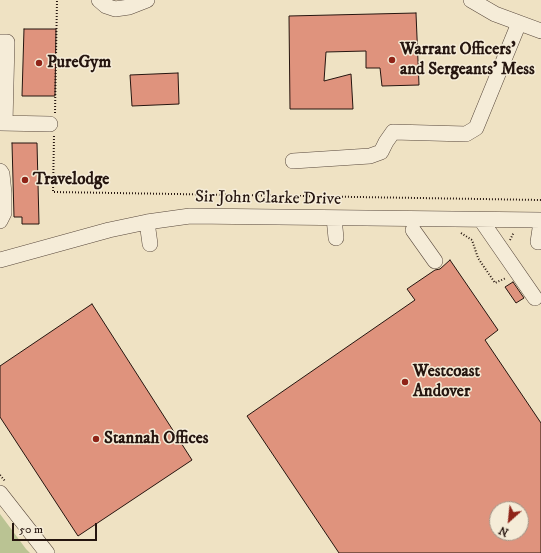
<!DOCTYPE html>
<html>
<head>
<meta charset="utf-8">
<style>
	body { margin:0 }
	#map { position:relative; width:541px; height:553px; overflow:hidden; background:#efe2c3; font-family:"IM FELL DW Pica",serif }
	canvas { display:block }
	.north { position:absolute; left:489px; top:501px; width:40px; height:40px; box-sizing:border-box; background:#f5ecd8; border:1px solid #a29688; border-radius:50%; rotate:207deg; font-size:11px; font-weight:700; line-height:16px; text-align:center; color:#25150f }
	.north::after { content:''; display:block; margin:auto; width:14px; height:18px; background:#8f2418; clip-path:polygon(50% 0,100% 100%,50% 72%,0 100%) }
	.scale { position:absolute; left:12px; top:523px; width:85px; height:18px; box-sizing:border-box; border:2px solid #25150f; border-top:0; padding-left:5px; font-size:12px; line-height:14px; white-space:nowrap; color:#25150f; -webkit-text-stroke:3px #f5ecd8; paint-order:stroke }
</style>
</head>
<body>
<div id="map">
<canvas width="541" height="553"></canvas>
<div class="north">N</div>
<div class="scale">50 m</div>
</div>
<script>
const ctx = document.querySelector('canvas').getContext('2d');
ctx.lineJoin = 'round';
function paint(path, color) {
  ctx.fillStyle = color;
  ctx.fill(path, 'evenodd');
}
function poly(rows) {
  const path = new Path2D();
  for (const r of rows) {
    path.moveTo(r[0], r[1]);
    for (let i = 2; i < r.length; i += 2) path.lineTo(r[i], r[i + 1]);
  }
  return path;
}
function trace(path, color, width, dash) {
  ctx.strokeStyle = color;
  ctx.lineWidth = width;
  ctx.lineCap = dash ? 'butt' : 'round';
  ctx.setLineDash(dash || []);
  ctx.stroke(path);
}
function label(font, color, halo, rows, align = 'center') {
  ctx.font = font + ' "IM FELL DW Pica",serif';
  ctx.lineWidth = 3;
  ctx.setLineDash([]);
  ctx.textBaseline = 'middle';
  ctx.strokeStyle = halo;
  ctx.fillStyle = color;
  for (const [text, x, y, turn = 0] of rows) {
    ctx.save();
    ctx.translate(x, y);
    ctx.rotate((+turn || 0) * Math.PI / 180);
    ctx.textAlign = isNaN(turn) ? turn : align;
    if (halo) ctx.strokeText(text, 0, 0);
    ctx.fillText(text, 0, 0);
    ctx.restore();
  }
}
paint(poly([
	[0,514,26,549,30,553,0,553]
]), '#bac393');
const building = poly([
	[416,13,419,85,382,86,380,68,366,68,366,51,326,52,324,81,351,74,353,109,290,109,289,16,416,13],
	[24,29,56,29,55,96,22,96,24,29],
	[178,73,179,104,132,106,130,75,178,73],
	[12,143,37,143,39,224,22,224,22,217,14,217,12,143],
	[450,260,498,330,485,340,541,423,541,553,339,553,247,416,415,300,407,289,435,270,440,269,450,260],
	[497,509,521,509,521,533,497,533,497,509],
	[513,282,524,298,516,303,505,287,513,282],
	[92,304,192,460,78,536,0,417,0,366,92,304]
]);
paint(building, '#df937d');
trace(building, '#25150f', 1);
const minor = poly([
	[99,0,106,6,115,9,129,7,147,0],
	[471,0,495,14,541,31],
	[0,42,7,42,5,123],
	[0,123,50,124],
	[293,161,370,156,381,152,386,142,393,132,466,134,476,128,519,23],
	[0,171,2,174,4,193,4,213,0,221],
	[334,218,336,238],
	[481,220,535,298],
	[147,222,150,244],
	[413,230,435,261],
	[538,242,541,222],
	[0,260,109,230,147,222,190,216,541,220],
	[0,493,47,553]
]);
trace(minor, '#58483c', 16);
trace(poly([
	[55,113,57,0],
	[54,136,53,192,541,200],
	[461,233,472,240,478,258,495,283,506,278],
	[510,240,514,232],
	[0,475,5,481]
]), '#25150f', 2, [1, 2]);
trace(minor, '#f5ecd8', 15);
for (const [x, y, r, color] of [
	[392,60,4,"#8f2418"],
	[39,63,4,"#8f2418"],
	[25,180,4,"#8f2418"],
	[405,382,4,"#8f2418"],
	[96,439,4,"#8f2418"]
]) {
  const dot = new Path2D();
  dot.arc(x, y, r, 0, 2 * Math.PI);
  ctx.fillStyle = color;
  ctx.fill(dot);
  trace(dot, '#f5ecd8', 1.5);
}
label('bold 17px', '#25150f', '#f5ecd8', [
	["Warrant Officers'",400,50],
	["and Sergeants' Mess",400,70],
	["PureGym",47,63],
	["Travelodge",33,180],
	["Westcoast",413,372],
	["Andover",413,392],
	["Stannah Offices",104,439]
], 'left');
label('17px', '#25150f', '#f5ecd8', [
	["Sir John Clarke Drive",268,199,1]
]);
</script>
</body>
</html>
